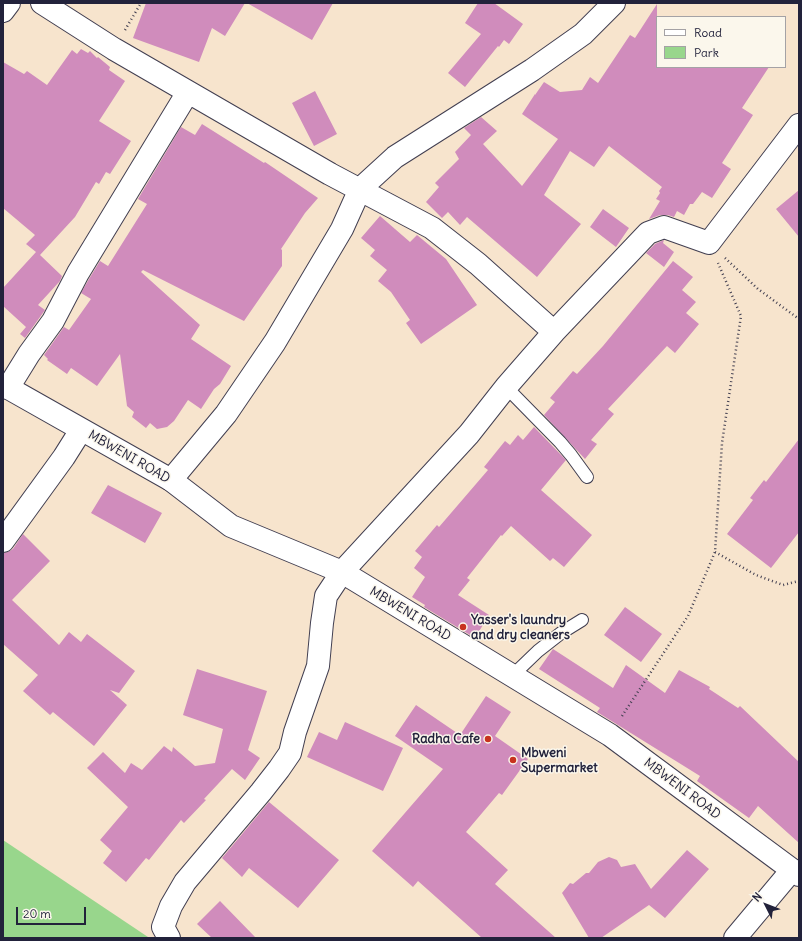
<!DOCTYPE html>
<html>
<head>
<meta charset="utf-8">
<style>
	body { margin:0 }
	#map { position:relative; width:802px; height:941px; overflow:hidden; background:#f7e4cd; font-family:Delius,sans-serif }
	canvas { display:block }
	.frame { position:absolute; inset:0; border:4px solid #22223b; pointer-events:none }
	.legend { position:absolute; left:656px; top:16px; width:130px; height:52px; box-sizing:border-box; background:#fbf7ec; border:1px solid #a4a2a5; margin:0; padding:5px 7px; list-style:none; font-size:12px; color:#22223b }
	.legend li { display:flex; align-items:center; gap:8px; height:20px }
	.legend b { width:20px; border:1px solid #a4a2a5 }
	.north { position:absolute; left:746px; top:885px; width:40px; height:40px; -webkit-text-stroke:3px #fbf7ec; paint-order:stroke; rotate:312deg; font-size:11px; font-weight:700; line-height:16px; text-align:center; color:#22223b }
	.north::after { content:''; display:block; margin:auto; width:14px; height:18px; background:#22223b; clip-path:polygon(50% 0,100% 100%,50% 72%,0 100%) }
	.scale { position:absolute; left:16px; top:907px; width:70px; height:18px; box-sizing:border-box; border:2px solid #22223b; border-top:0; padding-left:5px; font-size:12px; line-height:14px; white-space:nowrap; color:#22223b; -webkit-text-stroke:3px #fbf7ec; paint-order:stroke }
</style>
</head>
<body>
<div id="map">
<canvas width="802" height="941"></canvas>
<div class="frame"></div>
<ul class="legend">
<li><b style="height:5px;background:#fff"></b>Road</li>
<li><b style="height:11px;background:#98d68c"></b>Park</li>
</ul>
<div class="north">N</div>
<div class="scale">20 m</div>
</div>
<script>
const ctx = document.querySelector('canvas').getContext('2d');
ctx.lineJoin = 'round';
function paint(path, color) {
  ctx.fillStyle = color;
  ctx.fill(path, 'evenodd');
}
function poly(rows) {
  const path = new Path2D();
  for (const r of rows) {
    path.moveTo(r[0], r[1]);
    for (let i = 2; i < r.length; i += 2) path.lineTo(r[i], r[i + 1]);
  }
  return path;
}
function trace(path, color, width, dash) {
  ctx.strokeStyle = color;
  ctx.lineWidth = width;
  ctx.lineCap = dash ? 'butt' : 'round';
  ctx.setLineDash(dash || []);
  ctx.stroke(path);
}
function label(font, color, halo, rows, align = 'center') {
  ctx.font = font + ' Delius,sans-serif';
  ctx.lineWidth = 3;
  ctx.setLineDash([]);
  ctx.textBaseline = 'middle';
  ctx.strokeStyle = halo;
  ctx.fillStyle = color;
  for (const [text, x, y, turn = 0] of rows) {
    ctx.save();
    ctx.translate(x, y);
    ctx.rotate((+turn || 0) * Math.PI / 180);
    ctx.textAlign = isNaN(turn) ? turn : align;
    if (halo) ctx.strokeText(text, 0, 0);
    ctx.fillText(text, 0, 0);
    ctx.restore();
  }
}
paint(poly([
	[3,840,148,937,147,938,3,938]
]), '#98d68c');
paint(poly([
	[146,3,245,3,225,36,212,28,199,62,133,38],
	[247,3,333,3,312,40],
	[478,3,494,3,523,24,509,44,504,40,499,47,498,46,465,87,448,73,481,34,465,23],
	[657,4,657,67,769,67,742,108,753,115,722,163,731,169,712,198,702,192,693,204,690,204,684,215,677,211,674,217,668,215,660,215,649,219,660,201,656,199,660,193,659,191,662,187,609,146,594,167,570,151,544,195,581,224,537,277,467,217,460,225,448,212,442,218,426,202,439,187,435,183,459,159,455,152,471,135,464,128,481,117,497,131,483,144,522,186,558,139,522,114,535,94,535,95,544,82,560,92,582,90,590,77,598,83,630,35,635,38],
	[81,49,88,53,90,51,97,58,98,57,110,67,109,70,125,81,99,121,131,141,110,174,106,172,99,184,96,182,75,217,40,255,62,276,60,281,38,305,45,310,25,338,20,334,26,327,3,306,3,288,36,252,26,244,35,235,3,208,3,62,24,74,27,71,47,85,72,50,77,54],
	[315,91,337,134,314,146,292,103],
	[202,124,264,163,265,162,318,198,305,213,281,249,282,250,282,266,244,321,143,270,141,272,200,325,191,339,231,366,220,384,214,389,201,409,188,400,174,421,167,427,157,429,150,423,146,428,132,417,134,412,127,406,120,354,97,386,71,368,67,374,47,360,48,359,44,355,64,327,69,330,91,299,81,293,89,279,100,261,108,266,147,204,138,199,181,127,195,135],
	[799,190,799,237,776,209],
	[603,209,629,228,616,247,590,227],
	[380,216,410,242,417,235,446,259,477,305,421,344,406,323,410,320,391,292,378,281,387,270,370,256,375,250,361,238],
	[664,240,663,243,674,252,664,267,646,253,655,244],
	[673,261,693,277,682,290,696,302,686,313,699,324,675,353,667,346,608,409,614,414,591,440,597,444,585,459,544,415,555,402,550,398,573,371,577,374,603,346],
	[534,427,566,460,541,490,592,535,564,567,553,558,550,561,511,526,502,536,501,535,467,578,470,580,458,595,489,615,475,638,424,607,425,605,412,597,425,577,414,568,422,557,415,551,437,525,439,527,488,470,484,467,505,441,510,445,518,435,523,440],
	[799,439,799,532,771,568,727,534,753,500,750,498,764,480,766,482],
	[108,485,162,513,145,543,91,513],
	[23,534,50,561,12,600,59,645,69,632,81,642,87,634,135,671,119,693,110,690,127,705,94,746,53,712,50,715,23,691,38,675,3,644,3,553,8,552,13,549],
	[625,607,662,634,641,662,604,635],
	[553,649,613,688,626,665,665,693,679,670,710,687,709,689,738,708,740,706,799,762,799,843,758,806,749,818,697,781,700,776,597,712,600,708,539,669],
	[197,669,267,691,248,750,260,758,245,780,232,769,204,799,206,800,184,823,181,820,149,860,146,858,126,882,103,863,112,851,100,840,128,807,87,768,103,752,125,773,131,763,142,770,164,746,172,752,173,747,195,766,215,763,223,729,183,715],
	[486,696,511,712,495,736,528,759,502,795,499,793,466,832,508,870,495,884,556,938,482,938,418,881,413,887,372,851,443,769,395,736,416,705,460,735],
	[345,722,403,748,383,791,307,757,319,732,337,740],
	[269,802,339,860,298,908,249,868,242,877,222,858],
	[687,850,709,869,665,918,649,905,601,938,589,938,562,893,570,883,573,884,586,873,589,873,598,862,609,857,617,860,621,867,635,864,651,889],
	[220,901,256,938,212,938,197,924]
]), '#d08cbc');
const service = poly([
	[506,387,560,442,571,455,587,477],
	[512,676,538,651,561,633,582,620]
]);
const minor = poly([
	[42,3,114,49,330,174,432,228,478,264,554,332],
	[3,11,9,3],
	[8,388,29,354,53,321,78,273,188,92],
	[171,480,226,414,275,342,342,229,360,189,395,157,532,70,583,34,614,3],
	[3,541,64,457,81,430],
	[169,938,163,927,171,906,185,882,261,792,279,769,290,753,295,732,318,666,322,623,326,596,342,572,469,434,506,387,554,332,648,233,664,227,709,243,799,125],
	[735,938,792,870]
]);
const tertiary = poly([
	[3,385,171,480,231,526,342,572,610,735,799,875]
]);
trace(service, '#423f51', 14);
trace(minor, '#423f51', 24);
trace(tertiary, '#423f51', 24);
trace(poly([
	[125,30,141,3],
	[725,258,758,289,799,319],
	[715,552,756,575,783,585,799,581],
	[622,716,688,616,715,552,722,443,741,316,718,263]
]), '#423f51', 2.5, [1, 3]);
trace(service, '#fff', 12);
trace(minor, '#fff', 22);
trace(tertiary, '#fff', 22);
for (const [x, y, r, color] of [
	[463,627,4,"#c8321e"],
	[488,739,4,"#c8321e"],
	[513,760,4,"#c8321e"]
]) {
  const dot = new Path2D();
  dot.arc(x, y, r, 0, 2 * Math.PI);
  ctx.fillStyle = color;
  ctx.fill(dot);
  trace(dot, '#fbf7ec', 1.5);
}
label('13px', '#22223b', '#fbf7ec', [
	["MBWENI ROAD",129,457,30],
	["MBWENI ROAD",410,614,31],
	["MBWENI ROAD",682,789,37]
]);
label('bold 13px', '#22223b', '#fbf7ec', [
	["Yasser's laundry",471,620],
	["and dry cleaners",471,635],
	["Radha Cafe",480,739,"right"],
	["Mbweni",521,753],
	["Supermarket",521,768]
], 'left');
</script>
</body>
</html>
